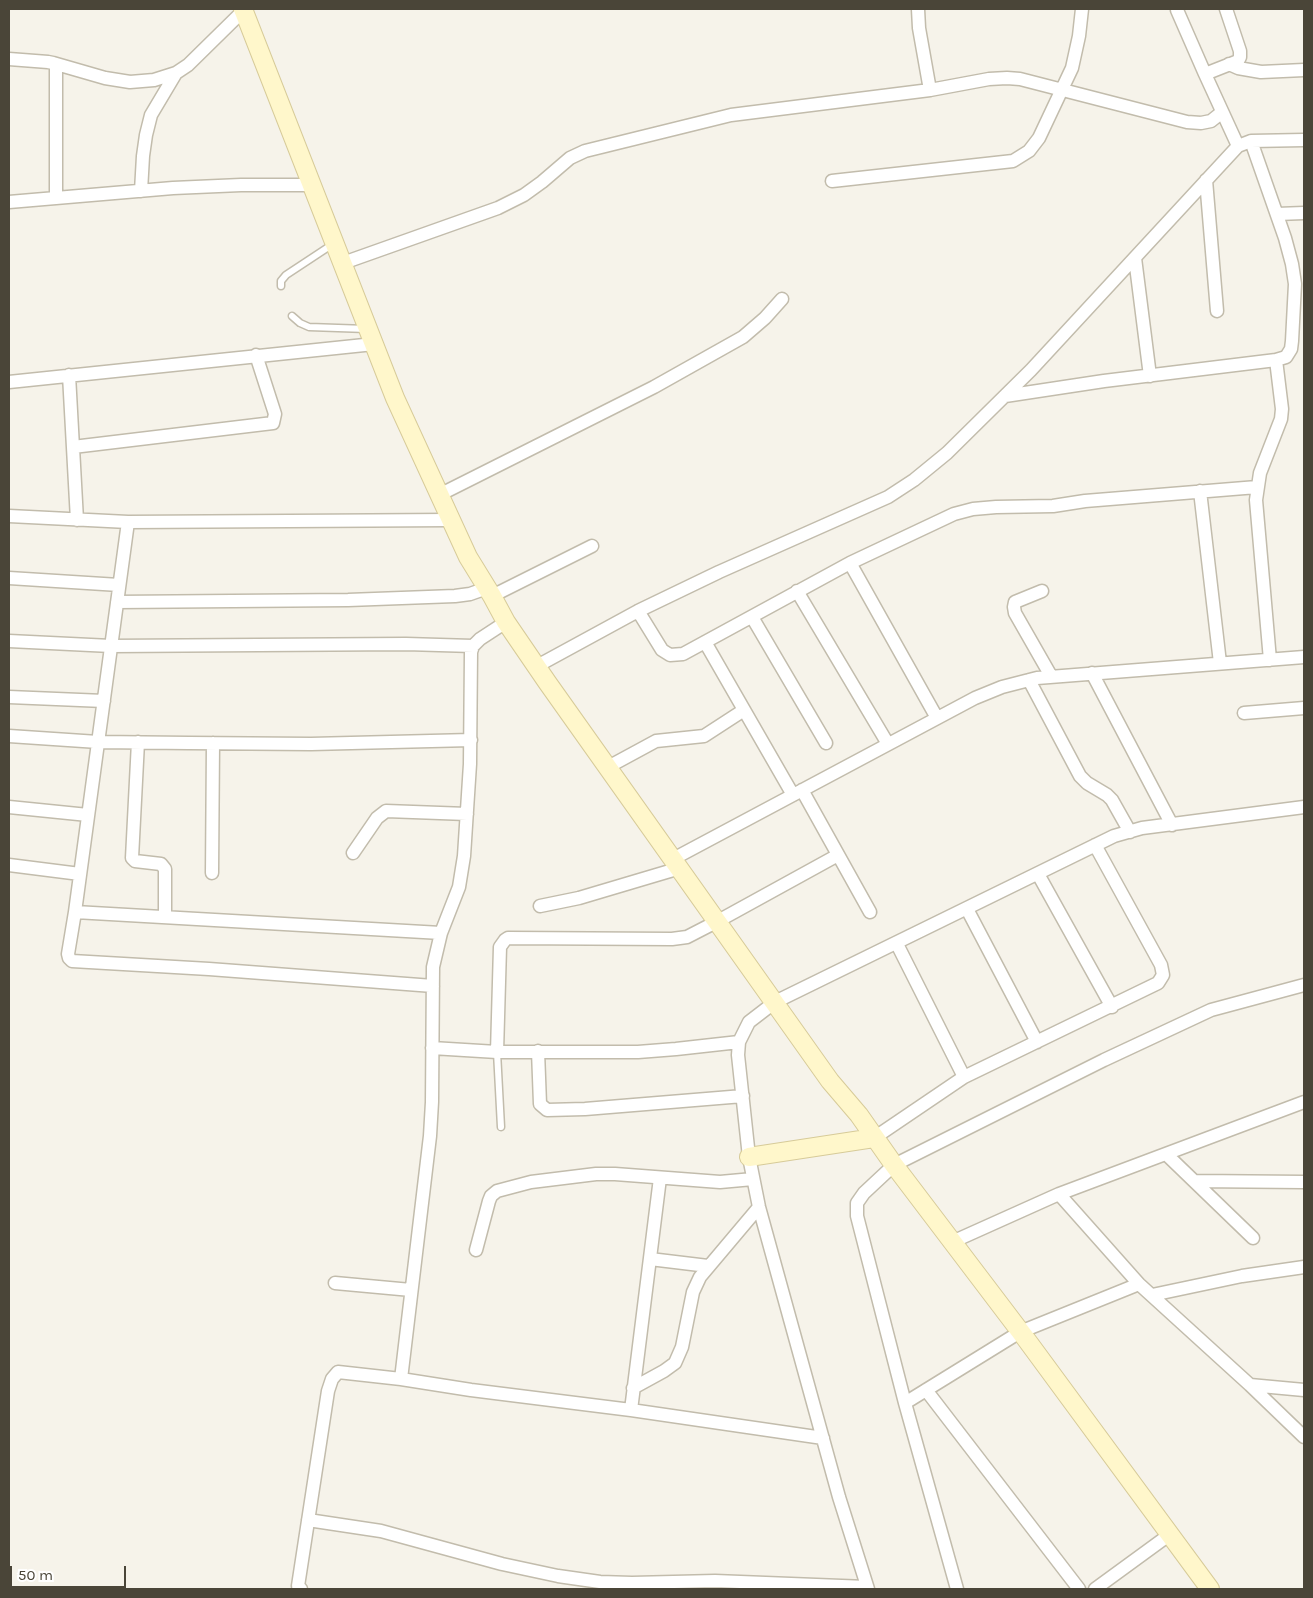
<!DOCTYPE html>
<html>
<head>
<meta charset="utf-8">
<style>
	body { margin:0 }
	#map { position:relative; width:1313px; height:1598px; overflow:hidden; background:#f6f3ea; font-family:Karla,sans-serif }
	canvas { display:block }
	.frame { position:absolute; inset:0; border:10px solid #4a4538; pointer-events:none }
	.scale { position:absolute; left:10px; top:1566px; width:116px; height:22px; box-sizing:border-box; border:2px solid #4a4538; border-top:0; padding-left:6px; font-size:15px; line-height:18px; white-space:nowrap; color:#4a4538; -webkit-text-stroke:4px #fff; paint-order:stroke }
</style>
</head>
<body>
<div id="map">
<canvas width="1313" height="1598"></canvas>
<div class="frame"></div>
<div class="scale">50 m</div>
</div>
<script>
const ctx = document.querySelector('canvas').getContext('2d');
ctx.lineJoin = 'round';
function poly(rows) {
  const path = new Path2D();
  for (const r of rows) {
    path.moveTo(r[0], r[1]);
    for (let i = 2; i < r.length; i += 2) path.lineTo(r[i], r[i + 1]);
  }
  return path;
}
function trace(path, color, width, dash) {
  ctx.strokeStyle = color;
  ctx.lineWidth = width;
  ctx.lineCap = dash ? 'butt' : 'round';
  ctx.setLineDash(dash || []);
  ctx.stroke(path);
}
const service = poly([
	[281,286,281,281,286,275,333,244],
	[292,316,300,323,309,327,367,329],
	[497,1052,501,1127]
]);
const minor = poly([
	[918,9,919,28,930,90],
	[1226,9,1240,51,1240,57,1238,61,1205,74,1238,146],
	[1177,10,1205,74],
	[9,59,48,62,53,63,56,67,56,198],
	[53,63,105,78,130,82,154,80,176,73,188,65,244,10],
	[1229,64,1238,68,1261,72,1304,70],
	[1206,180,1217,311],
	[832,181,1013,161,1029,151,1039,138,1072,68,1079,36,1082,9],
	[141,191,143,156,146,135,151,115,176,73],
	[9,202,173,188,241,185,312,185],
	[1277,214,1304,213],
	[1135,258,1150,376],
	[343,263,498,208,524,195,542,182,570,158,585,151,731,115,930,90,989,79,1007,78,1020,79,1187,122,1201,123,1211,121,1221,113],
	[69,375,77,520],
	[9,382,374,344],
	[1005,396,1104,381,1276,360,1286,357,1291,349,1292,341,1295,284,1292,264,1285,238,1251,141],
	[73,447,273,423,275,414,256,355],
	[1200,491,1220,663],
	[439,495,654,387,743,337,765,318,782,299],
	[9,516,128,522,451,520],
	[128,522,75,912,441,933],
	[850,563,937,718],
	[9,578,119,585],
	[797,591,888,744],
	[1042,591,1015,602,1014,607,1015,613,1051,676],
	[492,596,592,546],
	[117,602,348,600,455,596,470,594,487,588],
	[638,611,662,650,670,655,683,654,850,563,954,514,973,509,996,507,1053,506,1085,501,1257,487],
	[752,617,826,743],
	[9,641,111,646,406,644,473,646],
	[705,642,793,795],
	[1270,660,1256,500,1260,473,1281,419,1282,409,1276,360],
	[537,666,638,611,719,572,888,497,914,480,947,453,1031,370,1238,146,1251,141,1304,140],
	[1092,673,1172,825],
	[1029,680,1080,776,1087,783,1107,795,1112,800,1130,832],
	[9,697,104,701],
	[1244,713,1304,708],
	[9,736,98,742,189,743,311,744,471,740],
	[138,742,132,858,135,861,161,864,165,869,165,917],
	[608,767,656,741,704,736,744,710],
	[802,790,870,912],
	[9,807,88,815],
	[353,853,377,818,386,811,467,814],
	[673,859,975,698,1002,687,1037,678,1304,657],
	[9,865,80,874],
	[212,873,213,743],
	[1038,874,1112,1007],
	[540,906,579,898,680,868],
	[967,909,1037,1042],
	[75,912,68,954,69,958,72,961,209,969,433,986],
	[897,944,964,1077],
	[432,1048,497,1052,638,1052,676,1049,739,1042],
	[538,1051,540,1104,547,1110,585,1109,743,1096],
	[497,1052,500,947,505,940,508,938,672,939,687,937,718,921,838,855],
	[874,1138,964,1077,1158,983,1163,975,1161,965,1095,845],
	[1166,1154,1253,1238],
	[1195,1181,1304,1182],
	[1059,1194,1139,1284,1250,1385,1304,1437],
	[952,1242,1059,1194,1304,1102],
	[476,1250,489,1201,491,1196,497,1191,531,1182,596,1174,615,1174,720,1182,753,1179],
	[650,1259,708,1266],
	[335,1283,411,1290],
	[1152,1295,1242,1276,1304,1267],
	[401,1379,430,1136,432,1102,433,967,441,933,459,887,464,856,470,764,471,652,473,646,480,639,506,622],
	[1250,1385,1304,1390],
	[633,1388,664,1371,675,1363,682,1347,693,1292,700,1277,759,1207],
	[926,1390,1079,1589],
	[905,1403,1020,1332,1139,1284],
	[631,1410,660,1178],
	[308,1520,381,1531,502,1564,558,1576,600,1582,632,1583,715,1581,867,1587],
	[301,1589,298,1586,328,1391,332,1379,338,1372,401,1379,471,1390,631,1410,823,1438],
	[868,1589,839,1497,759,1207,749,1157,738,1055,739,1042,749,1022,775,1002,1114,836,1142,828,1304,807],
	[957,1589,905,1403,857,1216,857,1203,864,1193,894,1165,1104,1060,1211,1010,1304,985],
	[1095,1589,1169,1535]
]);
const secondary = poly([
	[243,9,395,398,468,557,492,596,506,622,547,682,830,1081,859,1115,894,1165,1026,1339,1210,1589],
	[749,1157,874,1138]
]);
trace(service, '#c2bcac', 9);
trace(minor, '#c2bcac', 15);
trace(secondary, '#d7cb99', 20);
trace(service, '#fff', 6);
trace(minor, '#fff', 12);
trace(secondary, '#fff7cb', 18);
</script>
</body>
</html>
